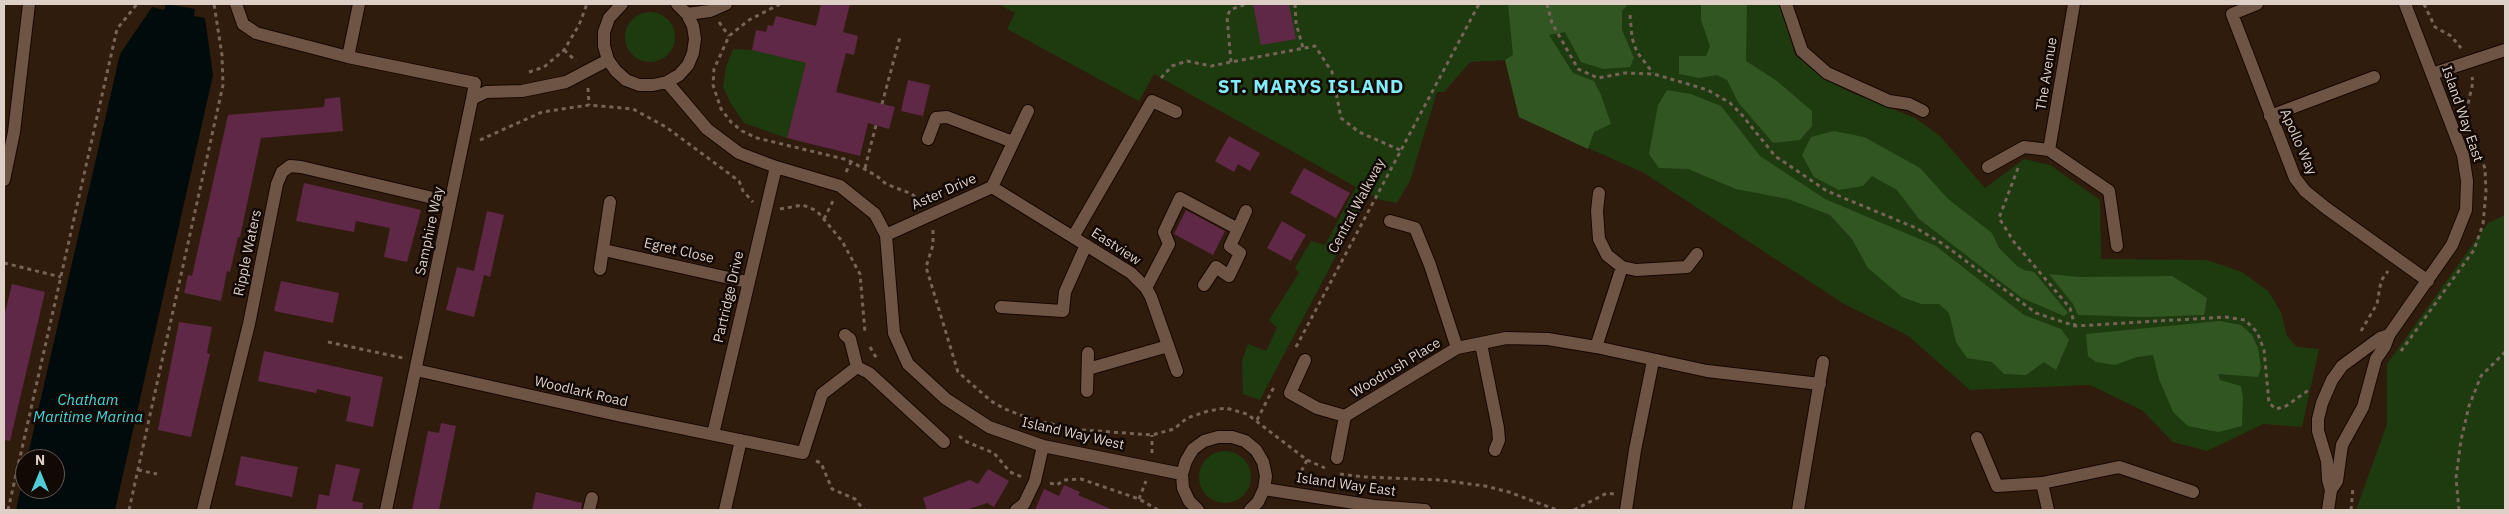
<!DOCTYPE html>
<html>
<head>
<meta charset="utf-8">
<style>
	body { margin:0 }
	#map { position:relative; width:2509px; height:514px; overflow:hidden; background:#301c0d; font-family:"IBM Plex Sans",sans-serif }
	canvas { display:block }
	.frame { position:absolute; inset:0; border:5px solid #dfd0c7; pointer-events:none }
	.north { position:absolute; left:15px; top:449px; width:50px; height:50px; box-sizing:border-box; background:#120904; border:1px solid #645952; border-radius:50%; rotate:0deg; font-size:14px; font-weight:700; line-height:20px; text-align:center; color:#dfd0c7 }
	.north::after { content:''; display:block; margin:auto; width:18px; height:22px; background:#52cbd8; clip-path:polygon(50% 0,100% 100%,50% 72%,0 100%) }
</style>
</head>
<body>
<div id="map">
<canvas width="2509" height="514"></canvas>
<div class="frame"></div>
<div class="north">N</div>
</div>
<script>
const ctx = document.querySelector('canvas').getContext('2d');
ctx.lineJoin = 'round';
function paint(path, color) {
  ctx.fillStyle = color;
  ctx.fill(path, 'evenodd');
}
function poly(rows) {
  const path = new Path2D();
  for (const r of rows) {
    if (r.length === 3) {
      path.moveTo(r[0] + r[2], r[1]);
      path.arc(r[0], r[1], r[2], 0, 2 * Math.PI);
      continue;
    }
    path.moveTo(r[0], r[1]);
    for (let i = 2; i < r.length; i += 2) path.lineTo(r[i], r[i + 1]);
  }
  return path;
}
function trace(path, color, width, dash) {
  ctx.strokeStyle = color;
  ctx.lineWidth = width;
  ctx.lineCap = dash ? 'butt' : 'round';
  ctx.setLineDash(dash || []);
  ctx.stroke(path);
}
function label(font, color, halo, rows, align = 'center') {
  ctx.font = font + ' "IBM Plex Sans",sans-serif';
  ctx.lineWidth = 5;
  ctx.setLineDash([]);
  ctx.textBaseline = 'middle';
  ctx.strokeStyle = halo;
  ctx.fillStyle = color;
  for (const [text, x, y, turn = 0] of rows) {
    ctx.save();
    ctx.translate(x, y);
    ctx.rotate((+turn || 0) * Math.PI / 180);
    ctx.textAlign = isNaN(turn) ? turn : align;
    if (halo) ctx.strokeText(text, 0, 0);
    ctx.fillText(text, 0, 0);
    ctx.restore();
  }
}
paint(poly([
	[998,4,1781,4,1795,55,1822,77,1850,92,1915,118,1940,136,1985,188,2024,159,2050,165,2100,200,2101,259,2207,260,2242,272,2268,291,2281,312,2287,336,2297,347,2319,349,2302,427,2263,424,2207,451,2173,442,2142,410,2090,385,1970,390,1907,335,1844,304,1644,173,1519,117,1505,60,1470,62,1444,92,1437,92,1410,181,1397,203,1377,199,1369,193,1260,400,1243,394,1242,360,1248,344,1266,351,1277,328,1269,320,1299,273,1295,268,1311,241,1325,245,1356,187,1154,74,1139,101,1007,29,1015,13],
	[650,37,25],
	[733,49,752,50,807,63,787,138,744,123,730,102,723,87,726,67],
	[2505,215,2505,510,2356,510,2387,424,2387,364,2488,223],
	[1225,477,26]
]), '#1d3b0f');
paint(poly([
	[1508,4,1628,4,1622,11,1622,30,1634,58,1630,67,1603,69,1581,62,1565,32,1549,35,1573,73,1594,81,1601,95,1611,124,1594,132,1588,149,1519,117,1505,60,1513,55],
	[1701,4,1747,4,1746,61,1777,81,1812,111,1812,126,1800,140,1773,143,1738,102,1727,80,1717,75,1699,78,1679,74,1679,56,1706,56,1710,46,1701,20],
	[1667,90,1691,94,1721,106,1760,156,1825,199,1936,246,2024,315,2061,329,2069,340,2056,370,2044,362,2026,375,2004,374,1992,362,1967,358,1956,342,1949,313,1939,304,1921,304,1902,297,1868,268,1852,239,1830,215,1788,199,1736,189,1688,169,1659,168,1649,154,1658,105],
	[1834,131,1864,137,1920,168,1948,199,1992,233,1999,248,2017,266,2024,270,2034,272,2068,313,2064,316,2022,298,1919,219,1897,190,1872,176,1863,186,1839,190,1814,177,1802,155,1811,137],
	[2049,274,2079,277,2172,276,2207,298,2204,315,2144,317,2078,315,2073,304],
	[2219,321,2241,325,2252,335,2258,348,2261,368,2258,377,2218,374,2220,380,2241,386,2243,398,2242,426,2218,432,2188,426,2173,412,2159,379,2153,355,2137,357,2115,365,2096,362,2088,356,2086,334]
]), '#325622');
paint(poly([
	[166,4,195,9,194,16,205,18,213,75,115,510,16,510,25,469,25,489,55,489,55,459,27,459,120,54,152,7,164,10]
]), '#020b0b');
paint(poly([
	[821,4,850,4,843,32,858,36,854,55,846,53,836,92,895,107,889,129,868,123,860,156,787,138,806,63,752,50,756,30,766,32,768,25,773,26,776,16,816,26],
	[1253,4,1289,4,1296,39,1261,45],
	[908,80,930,85,923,116,901,111],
	[340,97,343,131,261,138,240,237,238,237,230,272,227,271,221,301,184,293,188,275,192,276,228,115,324,107,325,99],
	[1229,136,1260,153,1250,171,1238,164,1234,172,1215,161],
	[1304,168,1350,193,1336,218,1290,193],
	[304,183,421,210,407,262,384,257,390,228,356,221,354,232,296,221],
	[1186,210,1225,231,1213,255,1174,234],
	[487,211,504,215,490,277,484,275,474,317,446,310,457,267,474,271],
	[1282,221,1306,235,1291,261,1267,248],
	[281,281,339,293,333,323,274,311],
	[12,284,45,292,10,441,4,440,4,317],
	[179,322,212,327,207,353,210,354,191,437,158,430],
	[264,351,383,377,373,427,346,421,351,397,317,389,316,393,258,381],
	[441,423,456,426,439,510,412,510,428,431,439,433],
	[241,456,298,467,292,497,235,485],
	[336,464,360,469,352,501,363,503,362,510,316,510,319,494,329,496],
	[988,469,1009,481,994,507,987,503,966,510,927,510,923,498,970,480,978,484],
	[1064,485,1080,492,1078,495,1113,510,1035,510,1044,489,1059,496],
	[536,492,582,503,581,510,532,510]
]), '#602847');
const minor = poly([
	[236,4,243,24,256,33,348,57,475,83,472,99],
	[622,4,609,18,604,32,604,46,608,60,616,71,626,80,639,85,653,85,667,82,679,75,688,65,693,53,695,39,693,26,687,14,677,4],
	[1786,4,1802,51,1827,73,1889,101,1909,104,1923,111],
	[2074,4,2049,150,2109,191,2117,246],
	[2257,4,2232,14,2295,178,2305,191,2326,208,2428,281],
	[687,14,710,11,726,4],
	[348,57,359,4],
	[2432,74,2505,50],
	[667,82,707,129,739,153,776,167,840,186,875,214,886,235,894,333,908,364,946,399,989,427,1043,446,1182,474],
	[2270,116,2374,77],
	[928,139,936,118,947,117,1013,142],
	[1988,167,2024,147,2049,150],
	[4,180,14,132,29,4],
	[992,187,1131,273,1146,288,1151,297,1177,371],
	[1599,193,1597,211,1599,239,1607,255,1622,267,1636,270,1687,267,1697,254],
	[1390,221,1415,228,1430,265,1457,348],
	[1238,229,1246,211],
	[886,235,992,187,1028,111],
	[1073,237,1152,101,1176,112],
	[604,250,747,282],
	[600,269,610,202],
	[1146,288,1169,244,1164,232,1180,198,1238,229,1230,246,1240,253,1229,276,1216,267,1204,285],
	[1001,307,1063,311,1065,292,1086,245],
	[845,335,850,339,857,367],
	[1481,344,1498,428,1499,440,1495,450],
	[1596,347,1622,267],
	[1305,360,1290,393,1317,408,1345,416],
	[857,367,869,373,944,442],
	[1088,369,1168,346],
	[416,370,617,415,803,453,822,394,857,367],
	[1087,391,1088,353],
	[713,434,776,167],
	[1977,438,1997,486,2042,483,2119,467,2193,492],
	[1337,458,1345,416,1457,348,1506,338,1548,339,1596,347,1707,371,1820,384],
	[2042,483,2048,510],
	[1264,489,1374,506,1425,510],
	[2331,490,2328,480,2327,461,2318,431,2318,419,2322,403,2332,380,2342,366,2380,338,2389,335],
	[203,510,249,324,277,184,282,172,290,166,301,167,450,202],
	[386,510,472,99,486,92,522,91,566,82,608,60],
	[589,510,592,498],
	[725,510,741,440],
	[1016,510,1024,504,1035,481,1043,446],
	[1198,510,1189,501,1183,488,1182,474,1186,461,1193,449,1204,441,1218,437,1232,437,1245,441,1256,450,1263,462,1266,476,1264,489,1258,502,1250,510],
	[1626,510,1635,450,1653,361],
	[1798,510,1823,362],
	[2328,510,2331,490,2337,481,2342,445,2363,407,2376,359,2385,346,2389,335,2452,245,2466,210,2467,181,2463,155,2405,4]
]);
trace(minor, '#170600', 14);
trace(poly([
	[780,4,749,20,729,36,714,69,713,85,721,109,731,122,742,131,757,138,848,160,877,176,886,184,912,194,922,204],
	[1295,4,1296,23,1303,48],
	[1547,4,1552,23,1578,69,1598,78,1624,73,1654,74,1708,90,1730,103,1742,115,1775,156,1827,191,1916,228,1943,244,2036,313,2075,326,2225,317,2245,320,2257,332,2264,350,2269,403,2276,409,2286,406,2310,389],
	[2424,4,2435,27,2451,36,2461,48],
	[1630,15,1632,38,1637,52,1653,73],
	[719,22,729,36],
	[564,50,576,61],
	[1231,62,1227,17,1230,10,1246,4],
	[529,72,544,67,564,50,579,25,587,4],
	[1161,78,1172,66,1187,61,1211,66,1315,46,1332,72,1341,118,1359,132,1400,150],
	[588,88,589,105],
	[882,104,900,37],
	[2468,119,2466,113,2473,82,2472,77],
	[480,140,542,112,589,105,633,109,666,127,739,181,743,191,753,202],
	[865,168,876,125],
	[2018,168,1999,218,2014,242,2070,308,2075,326],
	[846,172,851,162],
	[780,209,803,205,817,211,842,241,860,274,865,332],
	[824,219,833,201],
	[933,230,933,245,926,267,958,372,991,401,1005,409,1036,421,1084,430,1152,435,1174,429,1187,418,1208,411,1226,408,1247,414,1307,460,1297,480],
	[4,263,61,277],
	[2361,331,2377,304,2381,281,2388,271],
	[328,342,403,358],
	[870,347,877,359],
	[1296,347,1479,4],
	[2401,351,2474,250,2483,224,2486,192,2485,169,2481,156],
	[1257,420,1274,387],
	[959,436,967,442,994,453,1010,472,1022,477],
	[1152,453,1152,435],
	[1307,460,1325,468],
	[816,461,821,463,832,489,855,499,864,510],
	[138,470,157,474],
	[1340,474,1365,477,1440,480,1485,486,1509,492,1557,510],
	[1050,483,1057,485,1064,480,1081,479,1139,499,1158,510],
	[1139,499,1146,481],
	[8,510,117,29,137,4],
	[129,510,223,85,222,55,214,4],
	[1574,510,1607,493,1614,494],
	[2351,510,2353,487],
	[2459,510,2456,478,2461,440,2469,406,2481,376,2505,352]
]), '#766458', 3, [4, 4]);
trace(minor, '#6d5444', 12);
label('14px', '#dfd0c7', '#120904', [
	["The Avenue",2047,74,-81],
	["Island Way East",2462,114,71],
	["Apollo Way",2298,142,66],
	["Aster Drive",944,192,-24],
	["Central Walkway",1357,206,-62],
	["Samphire Way",430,231,-78],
	["Eastview",1116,247,33],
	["Egret Close",679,251,13],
	["Ripple Waters",248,253,-78],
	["Partridge Drive",729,297,-77],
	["Woodrush Place",1396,368,-31],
	["Woodlark Road",581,392,13],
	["Island Way West",1073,434,13],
	["Island Way East",1346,485,8]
]);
label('italic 15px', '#45d7de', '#120904', [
	["Chatham",88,401],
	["Maritime Marina",88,418]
]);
ctx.letterSpacing = '1px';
label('bold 19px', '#82ecf8', '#120904', [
	["ST. MARYS ISLAND",1311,88]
]);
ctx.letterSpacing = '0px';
</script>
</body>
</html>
